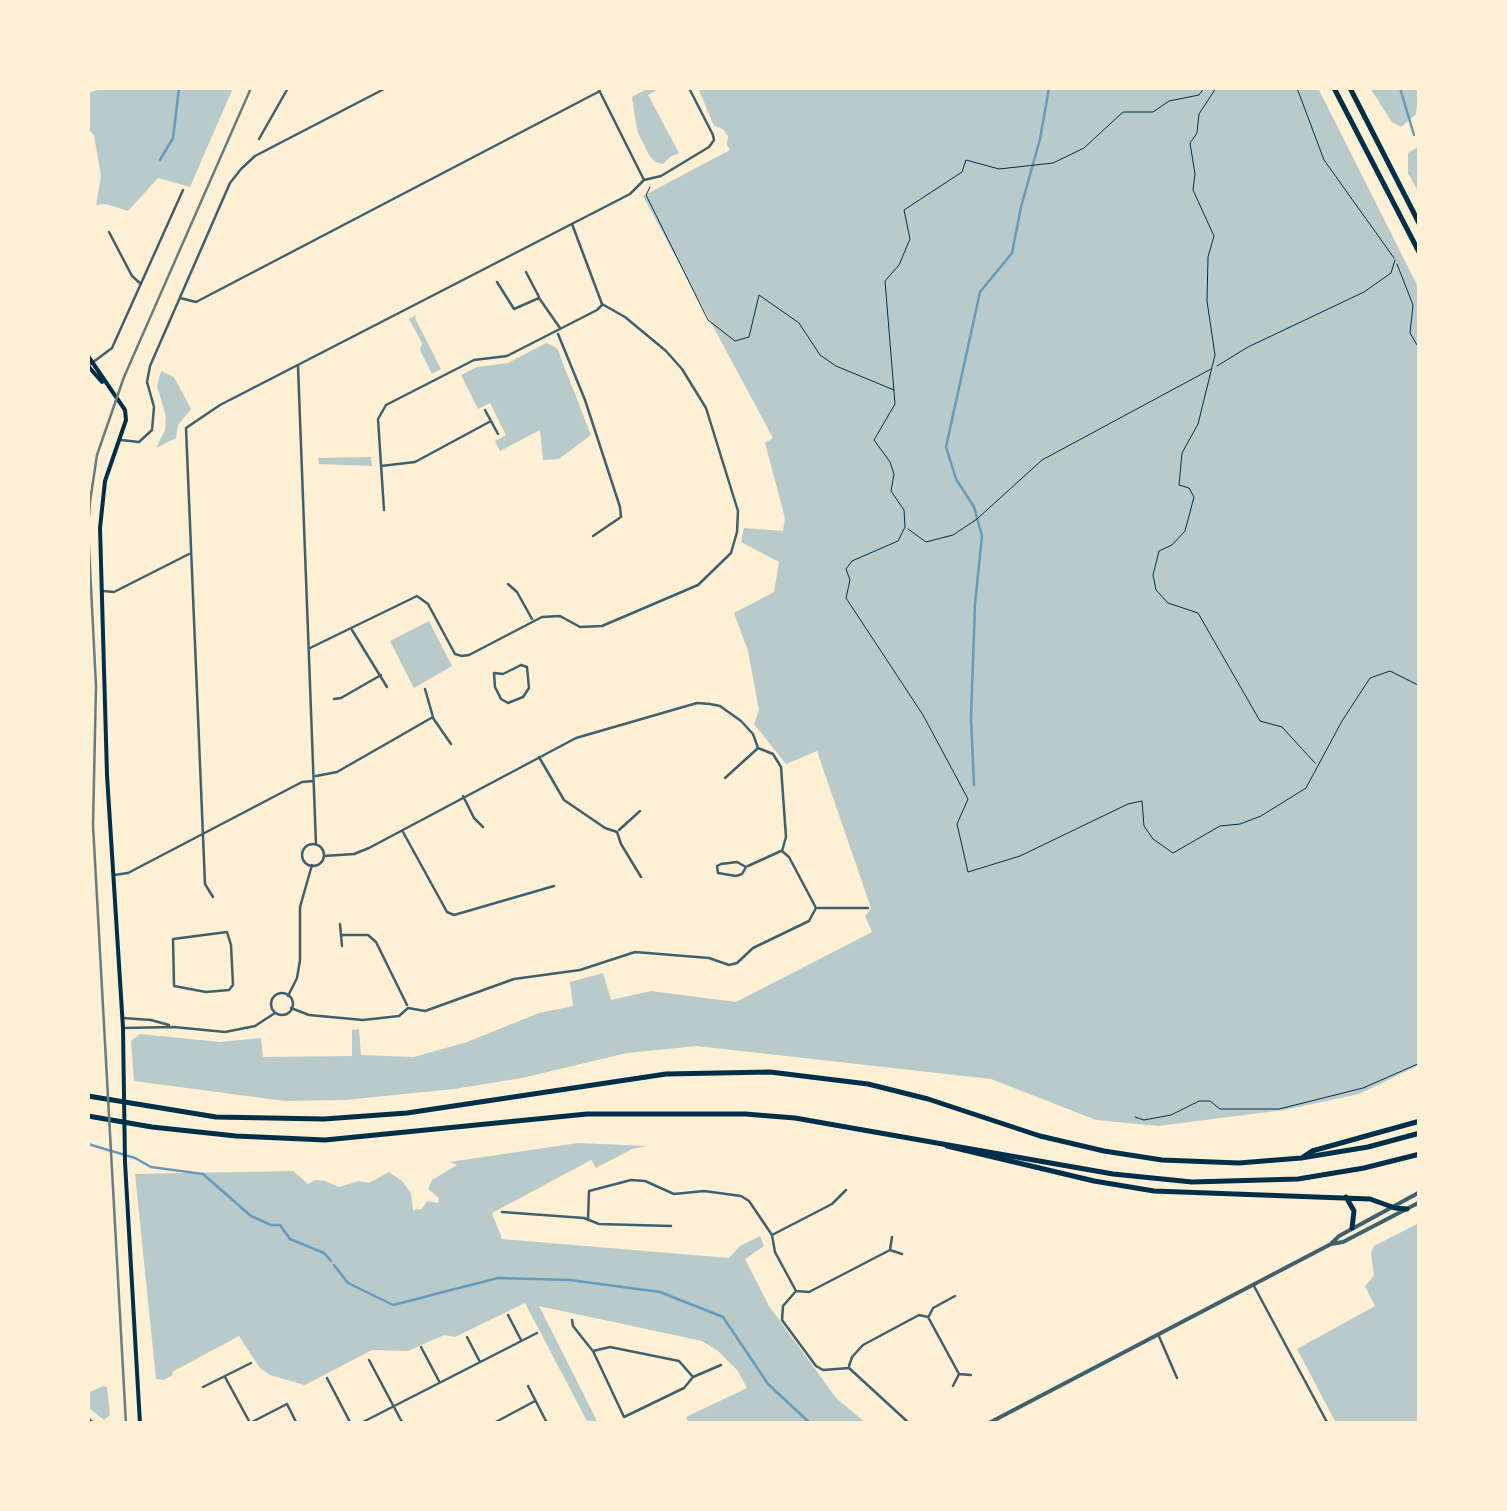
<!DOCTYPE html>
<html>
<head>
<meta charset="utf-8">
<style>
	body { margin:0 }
	#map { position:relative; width:1507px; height:1511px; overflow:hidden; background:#fdf0d5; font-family:"Space Grotesk",sans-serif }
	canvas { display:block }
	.frame { position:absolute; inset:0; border:90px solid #fdf0d5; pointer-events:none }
</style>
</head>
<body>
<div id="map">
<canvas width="1507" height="1511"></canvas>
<div class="frame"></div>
</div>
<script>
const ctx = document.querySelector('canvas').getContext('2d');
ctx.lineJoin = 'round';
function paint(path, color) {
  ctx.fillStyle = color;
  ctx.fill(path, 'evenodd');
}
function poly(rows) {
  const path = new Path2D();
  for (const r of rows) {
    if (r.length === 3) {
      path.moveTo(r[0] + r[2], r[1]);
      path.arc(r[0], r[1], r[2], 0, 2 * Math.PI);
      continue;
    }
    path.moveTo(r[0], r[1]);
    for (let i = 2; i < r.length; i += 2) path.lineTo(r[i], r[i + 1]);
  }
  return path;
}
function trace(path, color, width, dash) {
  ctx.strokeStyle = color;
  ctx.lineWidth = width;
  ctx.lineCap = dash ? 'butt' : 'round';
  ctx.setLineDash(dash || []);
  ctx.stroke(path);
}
paint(poly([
	[104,88,233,88,190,187,158,178,128,211,106,204,96,205,101,176,94,135,88,129,88,93],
	[649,88,661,88,648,95,679,153,670,157,663,164,655,162,649,155,638,133,635,118,632,97],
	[698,88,1318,88,1419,289,1419,1065,1359,1094,1284,1110,1158,1126,1096,1120,991,1079,697,1046,627,1053,522,1078,454,1089,345,1100,285,1101,134,1081,131,1041,140,1034,220,1042,261,1038,263,1057,352,1056,352,1030,359,1029,361,1055,414,1057,467,1042,539,1013,573,1006,570,982,603,973,611,1000,651,991,736,1002,872,932,865,916,871,908,817,751,786,764,754,724,759,710,748,651,734,613,774,592,779,562,741,542,744,528,783,531,785,518,765,443,773,438,643,196,730,150,727,145,728,136,723,129,714,126],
	[1370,88,1419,88,1416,114,1401,127,1392,122],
	[1419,146,1419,193,1408,173,1408,153],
	[417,315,415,318,441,369,432,374,420,350,422,343,409,319],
	[546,343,557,348,591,435,559,459,543,460,540,430,500,451,495,441,506,435,490,403,478,409,461,375,477,367,508,363],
	[161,371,174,377,191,409,178,425,176,438,156,448,165,430,166,417,157,386],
	[371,457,372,466,319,464,318,458],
	[429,621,452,666,414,688,390,641],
	[578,1143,647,1146,632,1149,596,1168,591,1160,492,1213,502,1239,729,1258,740,1246,760,1236,764,1246,745,1259,769,1306,837,1399,866,1423,689,1423,686,1417,747,1388,738,1371,718,1351,702,1341,539,1306,598,1423,588,1423,525,1303,455,1337,444,1335,408,1351,372,1350,305,1385,270,1375,260,1368,239,1336,172,1372,173,1375,163,1380,156,1379,135,1174,293,1171,308,1184,315,1180,325,1181,339,1187,359,1181,369,1183,389,1172,402,1181,411,1193,413,1210,422,1209,427,1201,438,1203,439,1198,428,1189,432,1180,457,1165,450,1162],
	[1419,1223,1419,1423,1336,1423,1297,1349,1375,1306,1365,1286,1374,1276,1371,1253,1374,1246],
	[103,1386,107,1387,110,1415,104,1420,88,1407,88,1393]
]), '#b9caca');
trace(poly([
	[1400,88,1414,135],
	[1419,145,1420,146],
	[160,160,173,138,179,88],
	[974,785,971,718,975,604,982,536,974,507,956,479,946,447,980,292,1012,253,1021,207,1040,139,1049,88],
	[88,1144,135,1158,151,1167,203,1174,251,1216,271,1225,280,1225,290,1239,324,1253,331,1261],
	[334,1265,348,1283,393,1305,498,1278,570,1280,660,1292,723,1317,768,1384,811,1424]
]), '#669bbc', 2.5);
trace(poly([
	[1204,88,1199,95,1169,101,1153,112,1123,112,1084,148,1053,163,999,169,966,160,962,172,904,210,910,239,899,265,885,281,895,404,874,440,890,462,894,474,891,491,904,510,905,527,898,541,852,561,846,569,850,580,846,598,923,715,968,799,957,824,968,872,1020,856,1128,804,1142,801,1144,826,1153,839,1173,853,1220,826,1240,824,1261,816,1306,788,1342,721,1370,678,1390,671,1420,686],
	[1216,88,1199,114,1197,133,1190,143,1195,174,1193,190,1214,236,1208,257,1207,301,1215,355,1198,424,1182,453,1179,485,1189,488,1194,497,1185,531,1172,545,1159,551,1153,575,1156,590,1168,603,1198,613,1260,721,1282,727,1315,763],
	[1297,88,1324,160,1394,258],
	[650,187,646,195,708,320,735,341,749,337,759,295,799,323,820,355,836,366,894,390],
	[1397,264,1413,305,1410,333,1420,350],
	[1217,366,1248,347,1364,292,1391,273,1395,260],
	[908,529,926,542,953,535,977,519,1042,460,1211,369],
	[1135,1117,1144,1120,1171,1115,1199,1101,1210,1101,1220,1109,1279,1109,1363,1088,1420,1063]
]), '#003049', 1);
trace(poly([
	[598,88,644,180],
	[259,139,288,88],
	[109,232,132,276,141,284],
	[526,272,539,297],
	[497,282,514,309,539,298,560,328],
	[180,298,196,302,600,91],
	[558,334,585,400,620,507,621,517,593,536],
	[88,366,112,348,183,190],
	[298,366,316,844],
	[485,410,498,434],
	[121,440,139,442,152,430,154,407,147,382,150,366,230,183,241,169,255,156,386,88],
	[381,466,415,462,491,421],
	[384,510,378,419,386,405,474,360,507,356,597,310,602,305],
	[508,584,517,592,532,619],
	[103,591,114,592,189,554],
	[352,630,387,687],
	[310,648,417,596,428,604,455,654,462,656,469,655,542,617,560,616,580,627,602,626,698,585,731,553,737,532,738,511,706,408,682,369,666,351,625,317,602,304,572,224],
	[521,665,527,667,529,688,523,697,508,703,501,699,495,687,494,673,503,674,521,665],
	[334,699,341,698,381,675],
	[433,718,451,744],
	[539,757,564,800,605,828,617,832,621,844,641,877],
	[316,776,337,772,433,717,425,689],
	[725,778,757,749],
	[463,796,474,818,483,827],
	[619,830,640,811],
	[403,832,447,912,454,915,554,886],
	[313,855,11],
	[737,862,746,867,742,874,736,876,718,873,717,866,721,864,737,862],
	[748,866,781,851],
	[114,875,128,873,302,782,313,781],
	[213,897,205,884,186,428,220,405,630,194,644,180,661,176,709,147,714,140,713,135,689,88],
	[818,908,868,908],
	[340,924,342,946],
	[227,932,231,945,233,985,229,990,206,992,174,986,173,939,227,932],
	[341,935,368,935,376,942,407,1005],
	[282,1004,11],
	[288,996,297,978,300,960,300,907,312,865],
	[291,1008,309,1015,363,1020,399,1016,408,1008,425,1011,514,979,580,970,635,952,709,958,729,965,737,963,753,948,809,921,816,908,789,857,782,851,786,837,781,767,773,754,758,748,753,734,741,721,720,706,710,704,697,703,576,738,369,848,354,854,324,856],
	[123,1018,151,1020,169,1025],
	[123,1028,174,1027,225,1032,255,1026,275,1013],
	[502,1212,584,1218,599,1224,671,1226],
	[588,1220,589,1191,631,1180,645,1181,674,1194,704,1191,741,1196,749,1201,772,1235,775,1252,796,1291,783,1306,782,1320,816,1366,823,1370,849,1368,910,1424],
	[772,1235,832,1204,846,1190],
	[892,1237,890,1250,902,1254],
	[1254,1286,1328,1424],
	[796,1291,809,1292,890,1250],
	[508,1315,521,1340],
	[929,1316,933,1308,955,1296],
	[572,1320,573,1326,592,1350],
	[1158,1334,1177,1378],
	[467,1337,480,1362],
	[421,1347,439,1381],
	[369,1360,403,1424],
	[849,1366,852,1357,863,1345,919,1315,928,1317,959,1374],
	[225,1377,249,1421],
	[693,1377,684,1388,624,1417,593,1351,610,1347,679,1361,693,1377,721,1365],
	[327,1378,351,1424],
	[528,1386,547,1423],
	[953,1386,959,1374,971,1375],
	[203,1387,251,1363],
	[88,1418,94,1424],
	[248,1424,287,1404,297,1424],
	[359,1424,537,1333],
	[492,1424,535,1401]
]), '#3f606c', 2.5);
trace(poly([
	[1331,1244,1339,1236,1420,1192],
	[987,1424,1331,1244,1343,1242,1420,1202]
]), '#3f606c', 4);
trace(poly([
	[88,356,125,410,126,420,105,481,100,528,107,775,123,1028,125,1162,140,1424],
	[88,366,102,382]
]), '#003049', 4);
trace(poly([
	[1334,88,1420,254],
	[1350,88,1420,225]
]), '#003049', 5);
trace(poly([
	[88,1096,216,1117,324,1119,407,1113,666,1074,770,1072,868,1084,928,1099,1040,1136,1104,1151,1162,1160,1239,1163,1301,1158,1368,1147,1420,1133],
	[88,1116,152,1127,236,1136,325,1140,587,1114,745,1114,795,1118,1113,1174,1192,1182,1298,1179,1364,1168,1420,1154],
	[947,1146,1094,1181,1154,1191,1370,1199,1395,1208,1407,1209],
	[1303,1157,1312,1151,1420,1121],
	[1346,1197,1354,1211,1352,1228]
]), '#003049', 5);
trace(poly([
	[126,1424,93,825,96,686,88,528,90,502,97,455,124,377,251,88]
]), '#657d81', 2.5);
</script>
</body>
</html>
